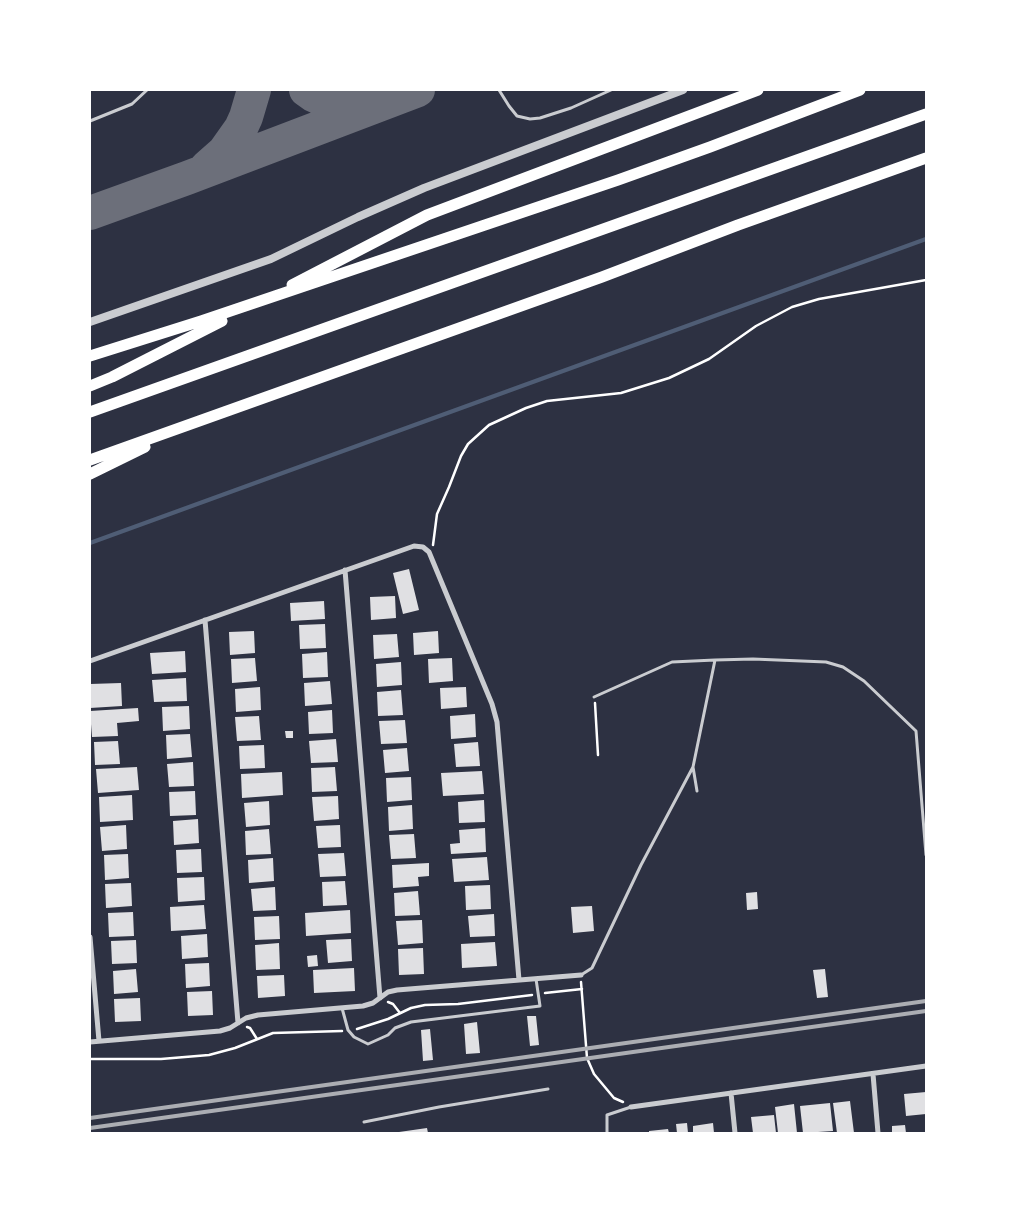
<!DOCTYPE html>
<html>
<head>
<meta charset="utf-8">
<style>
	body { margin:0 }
	#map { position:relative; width:1016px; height:1223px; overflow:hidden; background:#2d3142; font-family:Karla,sans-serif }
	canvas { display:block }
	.frame { position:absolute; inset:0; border:91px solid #fff; pointer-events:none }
</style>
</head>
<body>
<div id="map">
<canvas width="1016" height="1223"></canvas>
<div class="frame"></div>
</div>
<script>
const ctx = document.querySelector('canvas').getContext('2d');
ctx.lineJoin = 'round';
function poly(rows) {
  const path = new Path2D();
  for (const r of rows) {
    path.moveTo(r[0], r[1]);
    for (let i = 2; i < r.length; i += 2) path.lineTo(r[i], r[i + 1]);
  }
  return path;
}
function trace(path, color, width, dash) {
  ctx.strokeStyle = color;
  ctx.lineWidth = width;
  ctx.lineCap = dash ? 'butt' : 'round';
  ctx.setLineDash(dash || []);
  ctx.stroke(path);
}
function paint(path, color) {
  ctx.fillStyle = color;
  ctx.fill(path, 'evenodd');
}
trace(poly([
	[90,543,926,239]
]), '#4f5d75', 4);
trace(poly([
	[306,90,313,95,333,104,348,107,369,107],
	[207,167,224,152,241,128,246,117,254,90],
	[90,213,187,178,418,90]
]), '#6c6f7a', 34);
paint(poly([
	[409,569,419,610,403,614,393,573],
	[395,596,396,618,371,620,370,597],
	[324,601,325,619,291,621,290,603],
	[325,624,326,648,300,649,299,625],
	[254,631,255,653,230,655,229,632],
	[438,631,439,653,414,655,413,633],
	[397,634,399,657,374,659,373,635],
	[185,651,186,672,152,674,150,653],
	[327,652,328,677,303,678,302,654],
	[255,658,257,681,232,683,231,659],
	[452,658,453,681,429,683,428,659],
	[401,662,402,685,377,687,376,664],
	[186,678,187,701,154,702,152,680],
	[330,681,332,704,305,706,304,683],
	[121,683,122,706,90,708,90,684],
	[260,687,261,710,236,712,235,689],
	[466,687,467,707,441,709,440,688],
	[401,690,403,715,378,716,377,692],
	[189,706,190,729,163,731,162,707],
	[138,708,139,721,117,723,118,736,92,737,90,711],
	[332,710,333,733,309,734,308,712],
	[475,714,476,737,451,739,450,716],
	[259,716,261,740,237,741,235,717],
	[405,720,407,743,381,744,379,721],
	[285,731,293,731,293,738,286,738],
	[190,734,192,757,167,759,166,735],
	[336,739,338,762,311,763,309,741],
	[118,741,120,764,95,765,94,742],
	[478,742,480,766,456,767,454,744],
	[264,745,265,768,240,769,239,746],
	[407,748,409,771,385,773,383,750],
	[193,762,194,786,169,787,167,764],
	[137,767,139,790,98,793,96,769],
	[335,767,337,791,312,792,311,768],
	[482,771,484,794,443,796,441,773],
	[282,772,283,795,242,798,241,774],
	[411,777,412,800,387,802,386,778],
	[195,791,196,815,170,816,169,792],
	[132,795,133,820,100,822,99,797],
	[338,796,339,819,314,821,312,797],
	[484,800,485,822,459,823,458,802],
	[269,801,270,825,246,827,244,803],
	[412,805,413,829,389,831,388,807],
	[198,819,199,843,174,845,173,821],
	[126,825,127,849,102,851,100,827],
	[340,825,341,847,318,848,316,826],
	[485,828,486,852,451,854,450,844,460,843,459,830],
	[269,829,271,854,246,855,245,831],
	[414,834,416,858,391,859,389,835],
	[201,849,202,872,177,873,176,850],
	[344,853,346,876,320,877,318,854],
	[128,854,129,878,105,880,104,855],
	[487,857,489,880,454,882,452,859],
	[273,858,274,881,249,883,248,860],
	[429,863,429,876,418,877,419,886,393,888,392,865],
	[204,877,205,900,178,902,177,878],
	[345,881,347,905,323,906,322,882],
	[131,883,132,906,106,908,105,884],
	[490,885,491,909,466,910,465,886],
	[275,887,276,910,253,911,251,889],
	[418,891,420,915,395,916,394,893],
	[757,892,758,909,747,910,746,893],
	[204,905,206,929,171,931,170,907],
	[592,906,594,931,573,933,571,907],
	[350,910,351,933,306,936,305,913],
	[133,912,134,936,109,937,108,913],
	[494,914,495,936,470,937,468,916],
	[279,916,280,939,255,940,254,917],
	[422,920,423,943,398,945,396,921],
	[207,934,208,957,182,959,181,936],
	[351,939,352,961,328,963,326,940],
	[136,940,137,963,112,964,111,941],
	[495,942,497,966,462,968,461,944],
	[279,943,280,969,256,970,255,945],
	[423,948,424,974,399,975,398,949],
	[317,955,318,966,308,967,307,956],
	[209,963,210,986,186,988,185,964],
	[354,968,355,991,314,993,313,970],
	[136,969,138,992,114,994,113,971],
	[825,969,828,997,817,998,813,970],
	[284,975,285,996,258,998,257,976],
	[212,991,213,1015,188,1016,187,992],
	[140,998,141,1021,115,1022,114,999],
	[527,1016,536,1016,539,1045,530,1046],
	[477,1022,480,1053,466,1054,464,1024],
	[430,1029,433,1060,423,1061,421,1030],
	[926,1092,926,1114,906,1116,904,1094],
	[850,1101,854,1133,837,1133,833,1103],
	[830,1103,833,1131,803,1133,800,1106],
	[794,1104,797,1133,778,1133,775,1107],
	[774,1115,776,1133,753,1133,751,1117],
	[687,1123,688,1133,677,1133,676,1124],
	[713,1123,714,1133,693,1133,693,1126],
	[905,1125,906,1133,892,1133,892,1126],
	[427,1128,428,1133,399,1133,399,1132],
	[668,1129,669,1133,649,1133,649,1131]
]), '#e0e0e3');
trace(poly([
	[433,545,437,514,449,487,461,456,468,444,489,425,526,408,547,401,621,393,669,378,709,359,756,326,792,307,819,299,926,280],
	[595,703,598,755],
	[581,982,587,1058,594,1074,614,1098,623,1102],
	[545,993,582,989],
	[388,1002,393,1004,400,1013],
	[247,1027,250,1028,257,1039],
	[357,1029,388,1019,411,1008,425,1005,458,1004,532,995],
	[90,1059,161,1059,209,1055,235,1048,273,1033,342,1031]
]), '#fff', 2.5);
trace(poly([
	[499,90,509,106,517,116,530,119,540,118,571,108,611,90],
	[90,121,132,104,147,90],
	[594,697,672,662,715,660],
	[693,767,715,660,753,659,826,662,843,667,864,681,916,731,926,855],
	[581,975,592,968,641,865,693,767,697,791],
	[342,1008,348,1030,354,1037,368,1044,388,1035,395,1028,411,1022,540,1006,536,979],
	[364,1122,439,1107,548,1089],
	[607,1133,607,1115,631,1107]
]), '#caccd0', 3);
trace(poly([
	[345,570,380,998],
	[205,620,238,1023],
	[90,661,414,546,423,547,429,552,492,704,497,722,519,980],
	[90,937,99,1041],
	[90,1042,220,1031,230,1028,246,1018,258,1015,363,1006,373,1003,388,992,397,990,581,975],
	[873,1074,878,1133],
	[731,1093,735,1133],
	[631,1107,926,1066]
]), '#caccd0', 5);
trace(poly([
	[90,322,271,259,358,217,424,188,683,90]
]), '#caccd0', 8);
trace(poly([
	[292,285,427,215,758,90],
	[90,356,201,321,618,180,710,147,860,90],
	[90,386,112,377,222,321],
	[90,412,926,114],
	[90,460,602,277,738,225,926,158],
	[90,474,145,447]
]), '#fff', 11);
trace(poly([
	[90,1118,926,1001],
	[90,1128,926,1011]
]), '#abadb3', 4);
</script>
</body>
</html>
